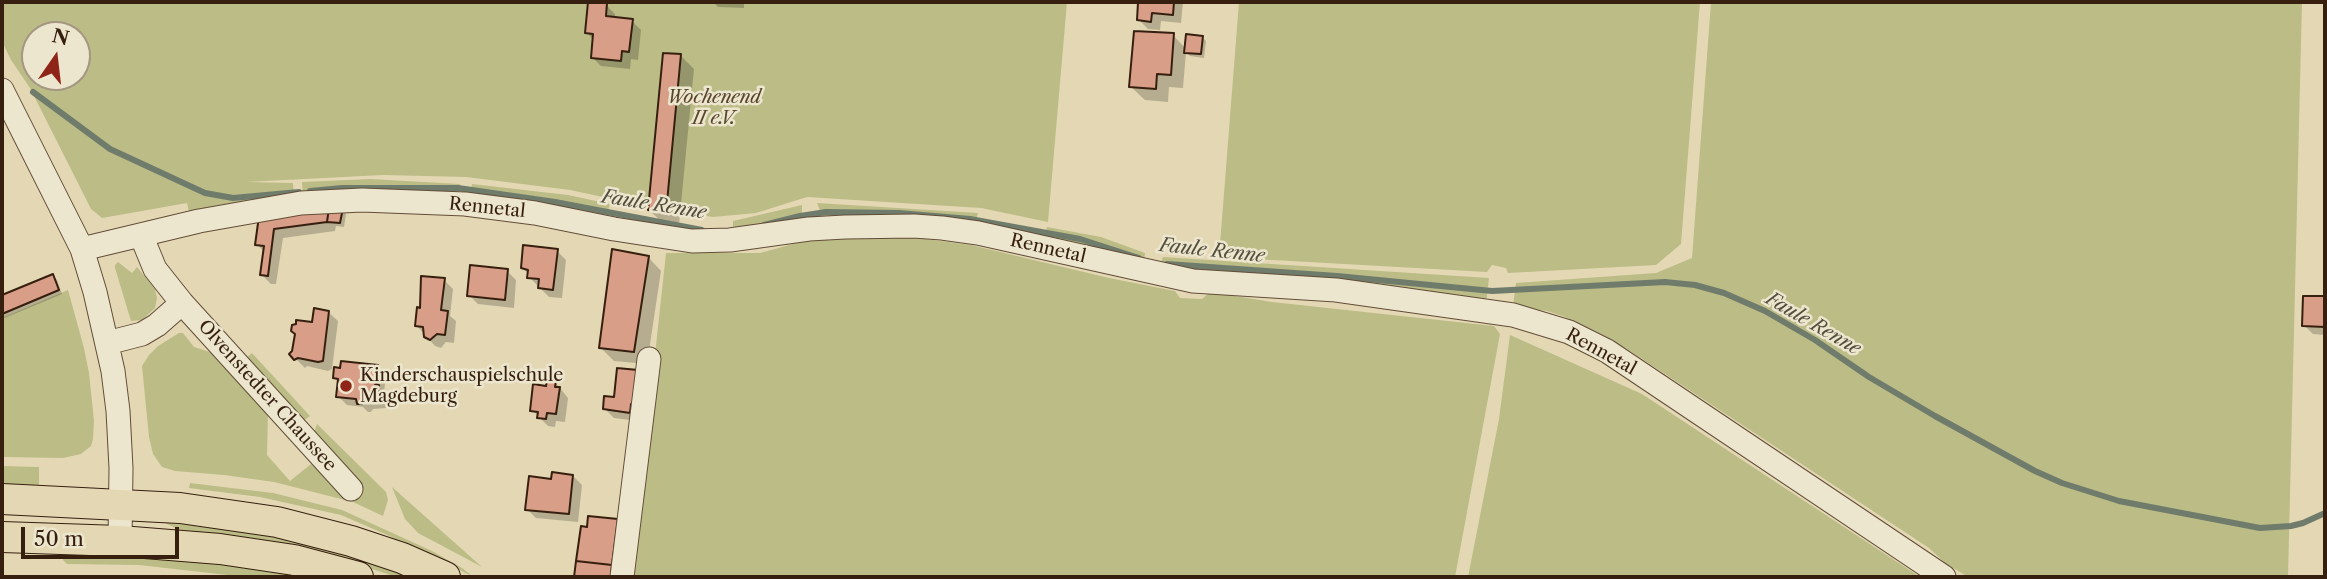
<!DOCTYPE html>
<html>
<head>
<meta charset="utf-8">
<style>
	body { margin:0 }
	#map { position:relative; width:2327px; height:579px; overflow:hidden; background:#e4d8b4; font-family:"Libre Caslon Text",serif }
	canvas { display:block }
	.frame { position:absolute; inset:0; border:4px solid #361f0f; pointer-events:none }
	.north { position:absolute; left:21px; top:21px; width:70px; height:70px; box-sizing:border-box; background:#ede6ce; border:2px solid #a49682; border-radius:50%; rotate:14deg; font-size:19px; font-weight:700; line-height:28px; text-align:center; color:#361f0f }
	.north::after { content:''; display:block; margin:auto; width:24px; height:32px; background:#8f2418; clip-path:polygon(50% 0,100% 100%,50% 72%,0 100%) }
	.scale { position:absolute; left:21px; top:527px; width:158px; height:32px; box-sizing:border-box; border:4px solid #361f0f; border-top:0; padding-left:9px; font-size:21px; line-height:24px; white-space:nowrap; color:#361f0f; -webkit-text-stroke:5px #ede6ce; paint-order:stroke }
</style>
</head>
<body>
<div id="map">
<canvas width="2327" height="579"></canvas>
<div class="frame"></div>
<div class="north">N</div>
<div class="scale">50 m</div>
</div>
<script>
const ctx = document.querySelector('canvas').getContext('2d');
ctx.lineJoin = 'round';
function paint(path, color) {
  ctx.fillStyle = color;
  ctx.fill(path, 'evenodd');
}
function poly(rows) {
  const path = new Path2D();
  for (const r of rows) {
    path.moveTo(r[0], r[1]);
    for (let i = 2; i < r.length; i += 2) path.lineTo(r[i], r[i + 1]);
  }
  return path;
}
function trace(path, color, width, dash) {
  ctx.strokeStyle = color;
  ctx.lineWidth = width;
  ctx.lineCap = dash ? 'butt' : 'round';
  ctx.setLineDash(dash || []);
  ctx.stroke(path);
}
function label(font, color, halo, rows, align = 'center') {
  ctx.font = font + ' "Libre Caslon Text",serif';
  ctx.lineWidth = 5;
  ctx.setLineDash([]);
  ctx.textBaseline = 'middle';
  ctx.strokeStyle = halo;
  ctx.fillStyle = color;
  for (const [text, x, y, turn = 0] of rows) {
    ctx.save();
    ctx.translate(x, y);
    ctx.rotate((+turn || 0) * Math.PI / 180);
    ctx.textAlign = isNaN(turn) ? turn : align;
    if (halo) ctx.strokeText(text, 0, 0);
    ctx.fillText(text, 0, 0);
    ctx.restore();
  }
}
paint(poly([
	[2,2,1067,2,1048,222,981,208,807,197,756,213,713,217,645,206,570,190,466,177,383,175,246,182,293,183,294,199,189,212,187,203,102,218,91,209,30,88,11,60,2,41],
	[35,35,77,35,77,77,35,77],
	[1239,2,1700,2,1681,244,1656,265,1508,273,1506,268,1492,265,1487,272,1219,257],
	[1711,2,2302,2,2288,577,1968,577,1945,563,1929,548,1627,349,1565,317,1547,311,1513,306,1516,283,1656,273,1692,258],
	[370,179,460,184,459,194,303,197,302,182],
	[472,184,568,195,610,204,606,217,470,195],
	[817,203,978,213,974,227,824,221],
	[802,205,802,222,733,233,733,221],
	[1047,227,1101,237,1145,253,1144,263,1044,240],
	[903,236,971,245,1109,278,1175,291,1180,298,1202,299,1210,292,1272,302,1494,326,1500,334,1455,577,631,577,666,253,760,253,804,241],
	[1163,257,1489,278,1486,304,1159,268],
	[118,262,132,273,137,267,155,289,157,298,155,308,142,320,131,321,115,268,115,265],
	[68,290,84,348,89,373,94,421,93,439,91,446,81,454,63,458,2,457,2,318],
	[179,333,183,333,194,347,213,353,268,412,267,455,290,481,311,464,347,497,313,436,317,424,386,492,388,500,383,516,353,502,274,482,224,475,175,471,162,467,153,454,149,437,142,366,149,355,158,346],
	[1510,335,1642,394,1920,577,1468,577,1499,419],
	[252,353,310,416,302,422,245,359],
	[2,466,39,467,39,490,2,488],
	[190,483,273,493,342,510,432,551,462,568,472,576,385,534,341,515,260,497,189,488],
	[392,487,482,567,418,533,405,519],
	[160,517,264,529,424,577,397,577,347,561,184,532,163,522],
	[63,549,146,553,320,577,245,577,139,565,67,564,63,560]
]), '#bcbc87');
paint(poly([
	[713,2,744,2,744,8,718,7],
	[1140,2,1183,2,1181,23,1161,21,1160,30,1148,29,1139,20],
	[606,5,615,14,615,19,632,21,641,30,638,60,631,59,630,69,601,66,592,57,594,40,587,33],
	[1173,35,1186,49,1202,37,1206,41,1204,58,1190,56,1186,52,1183,88,1169,87,1168,102,1145,100,1131,87],
	[681,56,694,69,679,225,663,223,649,210],
	[342,210,346,214,344,227,336,226,335,231,283,238,276,284,271,284,262,275,265,253,257,244,261,218],
	[557,251,566,260,562,298,549,297,529,277,529,274,522,268],
	[648,257,661,271,647,364,614,361,601,348],
	[507,271,516,280,514,308,478,304,469,295],
	[53,276,57,280,62,294,2,319,2,297],
	[444,280,453,289,450,316,456,321,454,343,446,342,441,348,435,346,417,326,421,310],
	[2305,298,2325,298,2325,335,2313,334,2304,325],
	[328,312,338,321,332,369,328,371,307,366,305,368,296,359,313,324],
	[377,367,386,376,384,392,387,395,386,408,373,409,371,412,368,412,363,407,347,405,338,396,340,383,335,378],
	[637,372,638,421,614,418,605,409,616,399],
	[555,382,568,398,565,422,556,421,555,427,548,426,532,410,548,388],
	[573,476,582,485,578,522,536,518,527,509,552,481]
]), '#0003');
trace(poly([
	[33,92,110,149,205,193,233,198,299,192],
	[310,191,342,188,458,188,555,202,702,230],
	[764,225,800,216,826,212,899,213,970,219,1080,239,1139,258],
	[1167,264,1337,276,1492,291,1665,282,1695,285,1724,293,1765,311,1815,340,1869,377,1935,416,2035,471,2062,483,2119,501,2260,528,2291,526,2303,523,2325,513]
]), '#707c6b', 6);
const building = poly([
	[588,2,607,3,606,16,633,19,629,52,622,51,621,61,591,58,593,34,585,33,588,2],
	[1138,2,1174,2,1173,15,1152,13,1151,22,1137,20,1138,2],
	[1134,31,1174,33,1171,75,1157,74,1156,89,1129,87,1134,31],
	[1186,34,1203,36,1201,54,1184,53,1186,34],
	[663,53,681,54,666,213,648,210,663,53],
	[329,208,343,208,340,223,327,222,329,208],
	[329,208,327,222,274,229,268,276,260,275,264,246,255,245,259,216,329,208],
	[523,245,558,249,553,290,538,288,539,279,527,278,528,270,521,268,523,245],
	[612,249,649,256,634,352,599,348,612,249],
	[470,265,508,269,505,300,467,296,470,265],
	[53,274,59,290,2,314,2,295,53,274],
	[421,276,445,278,441,310,448,311,445,335,437,334,430,340,424,337,423,327,415,326,417,307,420,308,421,276],
	[2303,296,2325,296,2325,327,2302,326,2303,296],
	[314,308,329,311,323,361,318,362,298,358,294,360,289,354,292,351,295,334,291,331,292,325,296,324,296,320,312,322,314,308],
	[341,361,378,365,375,384,379,385,377,400,364,400,362,404,357,404,356,399,336,397,338,379,333,378,334,367,340,368,341,361],
	[617,368,638,370,634,404,631,404,630,413,603,409,604,396,614,397,617,368],
	[547,380,556,381,555,387,560,387,556,414,547,413,546,419,537,418,538,412,530,411,533,384,546,386,547,380],
	[552,472,573,475,569,514,525,510,529,476,551,479,552,472],
	[588,516,618,519,612,565,576,561,581,526,587,527,588,516],
	[576,561,612,565,611,577,574,577,576,561]
]);
paint(building, '#d89e87');
trace(building, '#361f0f', 2);
const minor = poly([
	[2,90,82,249,95,292,113,371,118,411,121,468,120,541],
	[141,235,155,269,182,303,351,489],
	[82,249,199,221,301,203,362,200,465,204,535,213,614,229,692,241,730,240,809,229,845,227,914,226,942,228,978,233,1193,281,1336,290,1513,315,1569,332,1607,351,1944,577],
	[107,343,142,334,157,325,182,303],
	[622,577,649,359]
]);
const major = poly([
	[2,499,180,508,277,522,351,541,402,558,445,577],
	[2,537,120,541,220,549,294,560,358,577]
]);
trace(minor, '#624d38', 25);
trace(major, '#361f0f', 32);
trace(minor, '#ede6ce', 23);
trace(major, '#e4d8b4', 30);
for (const [x, y, r, color] of [
	[346,386,7,"#8f2418"]
]) {
  const dot = new Path2D();
  dot.arc(x, y, r, 0, 2 * Math.PI);
  ctx.fillStyle = color;
  ctx.fill(dot);
  trace(dot, '#ede6ce', 2.5);
}
label('italic 18px', '#58462d', '#ede6ce', [
	["Wochenend",714,98],
	["II e.V.",714,119]
]);
label('18px', '#361f0f', '#ede6ce', [
	["Rennetal",487,208,6],
	["Rennetal",1048,249,13],
	["Rennetal",1601,352,29],
	["Olvenstedter Chaussee",267,396,48]
]);
label('18px', '#361f0f', '#ede6ce', [
	["Kinderschauspielschule",360,376],
	["Magdeburg",360,397]
], 'left');
label('italic 19px', '#534e3d', '#ede6ce', [
	["Faule Renne",654,205,9],
	["Faule Renne",1212,251,6],
	["Faule Renne",1813,324,30]
]);
</script>
</body>
</html>
